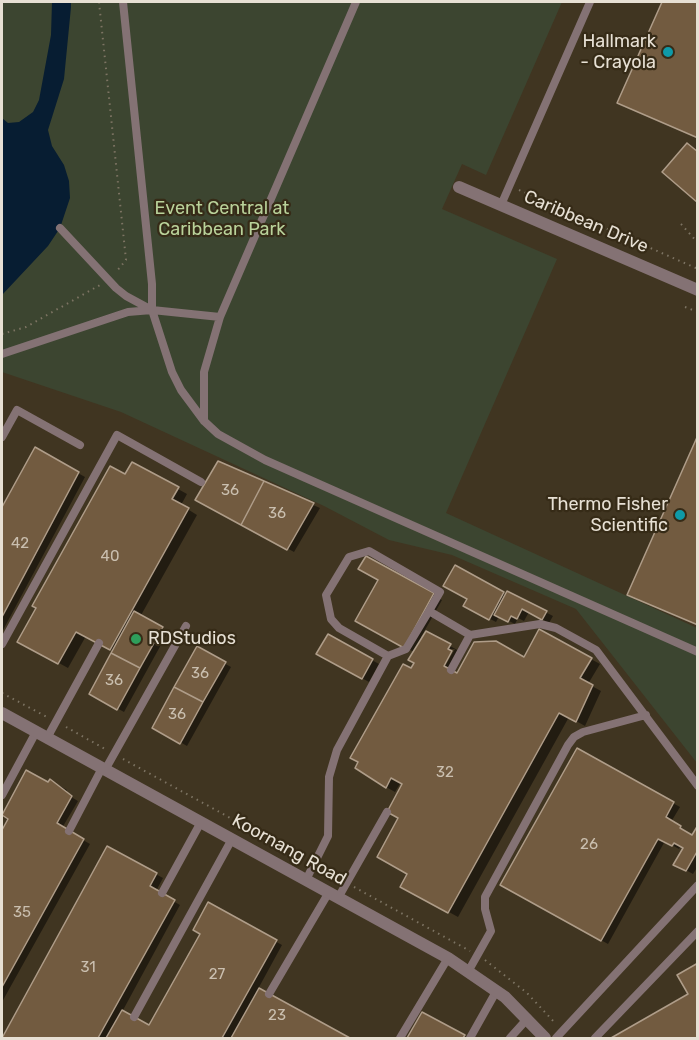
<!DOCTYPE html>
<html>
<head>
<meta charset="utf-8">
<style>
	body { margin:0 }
	#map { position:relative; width:699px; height:1040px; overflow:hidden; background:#403521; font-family:Rubik,sans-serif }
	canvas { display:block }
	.frame { position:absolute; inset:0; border:3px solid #e7e0d4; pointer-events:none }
</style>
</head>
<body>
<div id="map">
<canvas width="699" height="1040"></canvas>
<div class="frame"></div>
</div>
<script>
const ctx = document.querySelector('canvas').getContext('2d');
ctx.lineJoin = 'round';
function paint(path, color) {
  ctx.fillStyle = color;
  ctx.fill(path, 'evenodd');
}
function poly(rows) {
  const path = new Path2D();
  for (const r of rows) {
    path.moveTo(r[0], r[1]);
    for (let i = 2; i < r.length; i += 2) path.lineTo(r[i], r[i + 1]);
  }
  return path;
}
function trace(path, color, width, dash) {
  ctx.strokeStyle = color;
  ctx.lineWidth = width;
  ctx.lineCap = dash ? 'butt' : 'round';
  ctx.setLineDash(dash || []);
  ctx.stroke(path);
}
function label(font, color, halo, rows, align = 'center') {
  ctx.font = font + ' Rubik,sans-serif';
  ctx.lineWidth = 4.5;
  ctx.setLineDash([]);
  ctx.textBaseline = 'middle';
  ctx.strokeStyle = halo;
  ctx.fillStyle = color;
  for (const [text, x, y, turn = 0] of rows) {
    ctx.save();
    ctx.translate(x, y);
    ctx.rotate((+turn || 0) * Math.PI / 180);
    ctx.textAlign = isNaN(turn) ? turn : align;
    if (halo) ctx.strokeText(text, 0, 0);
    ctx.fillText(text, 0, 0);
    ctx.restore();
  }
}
paint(poly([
	[2,2,562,2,486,175,462,164,442,209,557,259,446,513,697,628,697,763,576,609,452,555,389,540,324,506,121,412,2,372]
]), '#3c4530');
paint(poly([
	[52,2,71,2,71,7,64,79,48,130,52,146,64,165,69,181,70,198,60,228,48,246,2,295,2,118,8,123,19,122,33,112,39,100,51,35]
]), '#071d32');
paint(poly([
	[35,449,85,477,2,632,2,510],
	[218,463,320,508,294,552,198,499],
	[133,464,187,494,181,505,197,515,140,617,168,632,124,712,91,694,114,651,86,636,68,668,19,641],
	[366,558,442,600,421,637,423,639,427,633,459,651,452,672,458,676,524,659,540,631,600,664,588,684,601,691,585,726,569,717,458,917,402,886,409,874,400,818,404,784,401,782,395,792,386,787,411,670,416,662,414,652,357,621,380,579],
	[451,649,455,649,441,673,439,672],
	[456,567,506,595,508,593,553,616,549,623,529,612,524,621,518,618,515,624,499,616,496,622,465,606,469,599],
	[329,636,379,664,369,682,318,654],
	[197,648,231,667,187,746,154,727],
	[577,750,680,807,671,822,686,833,693,837,698,828,698,866,693,874,675,864,685,847,681,845,679,849,665,841,608,944,502,885],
	[51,781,67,790,66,794,78,801,62,828,90,844,2,1002,2,833,9,819],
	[107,848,163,878,156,891,180,905,122,1012,150,1027,202,933,208,904,282,945,258,989,347,1038,2,1038],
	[698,965,698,1038,614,1038,690,995],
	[423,1014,468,1038,409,1038]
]), '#0007');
const building = poly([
	[662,2,698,2,698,138,617,103,662,2],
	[687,143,698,152,698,203,662,172,687,143],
	[698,435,698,625,627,595,698,435],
	[35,447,79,472,2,617,2,507,35,447],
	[218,461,264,481,241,525,195,500,218,461],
	[132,462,179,487,172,499,189,508,110,650,76,632,58,664,17,642,36,608,32,606,110,466,125,474,132,462],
	[264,481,314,503,287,550,241,525,264,481],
	[366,556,434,593,404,648,355,621,378,580,358,569,366,556],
	[455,565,504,592,489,620,463,606,467,599,443,586,455,565],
	[507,591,547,611,542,620,522,609,517,619,511,616,508,622,494,615,507,591],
	[134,611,163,627,140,668,111,653,134,611],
	[539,629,592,658,580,678,593,685,576,722,559,713,448,913,400,887,407,874,377,857,398,818,387,812,402,784,391,778,386,788,355,768,358,762,350,758,403,664,411,668,414,663,408,660,426,631,451,644,448,649,452,651,444,666,457,673,474,642,496,641,524,657,539,629],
	[328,634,373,659,362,679,316,654,328,634],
	[197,646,226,662,203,702,174,687,197,646],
	[111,653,140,668,117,710,89,694,111,653],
	[174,687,203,702,180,744,152,728,174,687],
	[577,748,674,802,666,817,681,826,680,828,692,835,698,825,698,850,686,871,673,865,683,848,674,843,672,846,658,839,601,941,500,885,577,748],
	[26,770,48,782,50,779,72,796,57,823,84,839,2,987,2,830,8,819,2,815,26,770],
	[107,846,157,873,150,886,175,900,98,1038,2,1038,107,846],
	[208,902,277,940,222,1038,106,1038,122,1010,149,1025,200,934,193,930,208,902],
	[698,963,698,1038,611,1038,688,994,677,975,698,963],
	[259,988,350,1038,231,1038,259,988],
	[422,1012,465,1035,463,1038,407,1038,422,1012]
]);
paint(building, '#725b40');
trace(building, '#af9d89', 1.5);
trace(poly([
	[99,2,126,260,116,272],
	[519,190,698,269],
	[681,224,698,243],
	[685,307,698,312],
	[2,334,26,327,100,285],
	[2,693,47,717],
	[66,727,105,749],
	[123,759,305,859],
	[323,869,339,878],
	[354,887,470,951],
	[485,960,527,993,556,1024]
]), '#7d7463', 2, [1.5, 4.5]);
trace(poly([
	[123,2,152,284,152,310,172,372,181,390,204,421,218,434,265,460,698,652],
	[501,205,590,2],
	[60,228,116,288,126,296,150,309],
	[2,354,128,312,152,310,220,317],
	[204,421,204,372,220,317,356,2],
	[2,437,17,410,80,445],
	[2,644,117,435,201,482],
	[388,656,339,628,331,619,326,595,349,557,369,551,440,592,429,611],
	[451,670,470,635],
	[47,738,99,643],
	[105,770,186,626],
	[2,795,36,732],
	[69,831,102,768],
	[306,880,328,836,329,777,337,750,388,656,406,649,429,611,470,635,540,624,556,628,596,650,698,786],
	[162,893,201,822],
	[338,898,387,812],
	[469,970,491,931,485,909,485,897,568,745,574,737,583,732,646,715],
	[269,994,329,892],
	[134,1017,232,839],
	[400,1038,448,958],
	[470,1038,497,990],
	[510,1038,528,1018],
	[556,1038,698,885],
	[595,1038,698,931]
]), '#847274', 8);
trace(poly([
	[459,187,698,290],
	[2,713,448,958,505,997,545,1038]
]), '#847274', 12);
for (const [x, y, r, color] of [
	[668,52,6,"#0f9aa8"],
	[680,515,6,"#0f9aa8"],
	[136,639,6,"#2e9e5b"]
]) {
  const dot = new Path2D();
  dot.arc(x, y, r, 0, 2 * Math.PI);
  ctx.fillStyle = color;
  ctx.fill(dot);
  trace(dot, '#362b17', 2);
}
label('15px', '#cabfaf', null, [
	["36",230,491],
	["36",277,514],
	["42",20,544],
	["40",110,557],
	["36",200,674],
	["36",114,681],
	["36",177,715],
	["32",445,773],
	["26",589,845],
	["35",22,913],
	["31",88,968],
	["27",217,975],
	["23",277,1016]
]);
label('18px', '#e7e0d4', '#362b17', [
	["Hallmark",656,42],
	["- Crayola",656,63],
	["Thermo Fisher",668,505],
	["Scientific",668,526],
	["RDStudios",148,639,"left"]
], 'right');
label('18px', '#b9d29a', '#362b17', [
	["Event Central at",222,209],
	["Caribbean Park",222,230]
]);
label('18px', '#e7e0d4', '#362b17', [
	["Caribbean Drive",586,222,23],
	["Koornang Road",289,850,29]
]);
</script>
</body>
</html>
